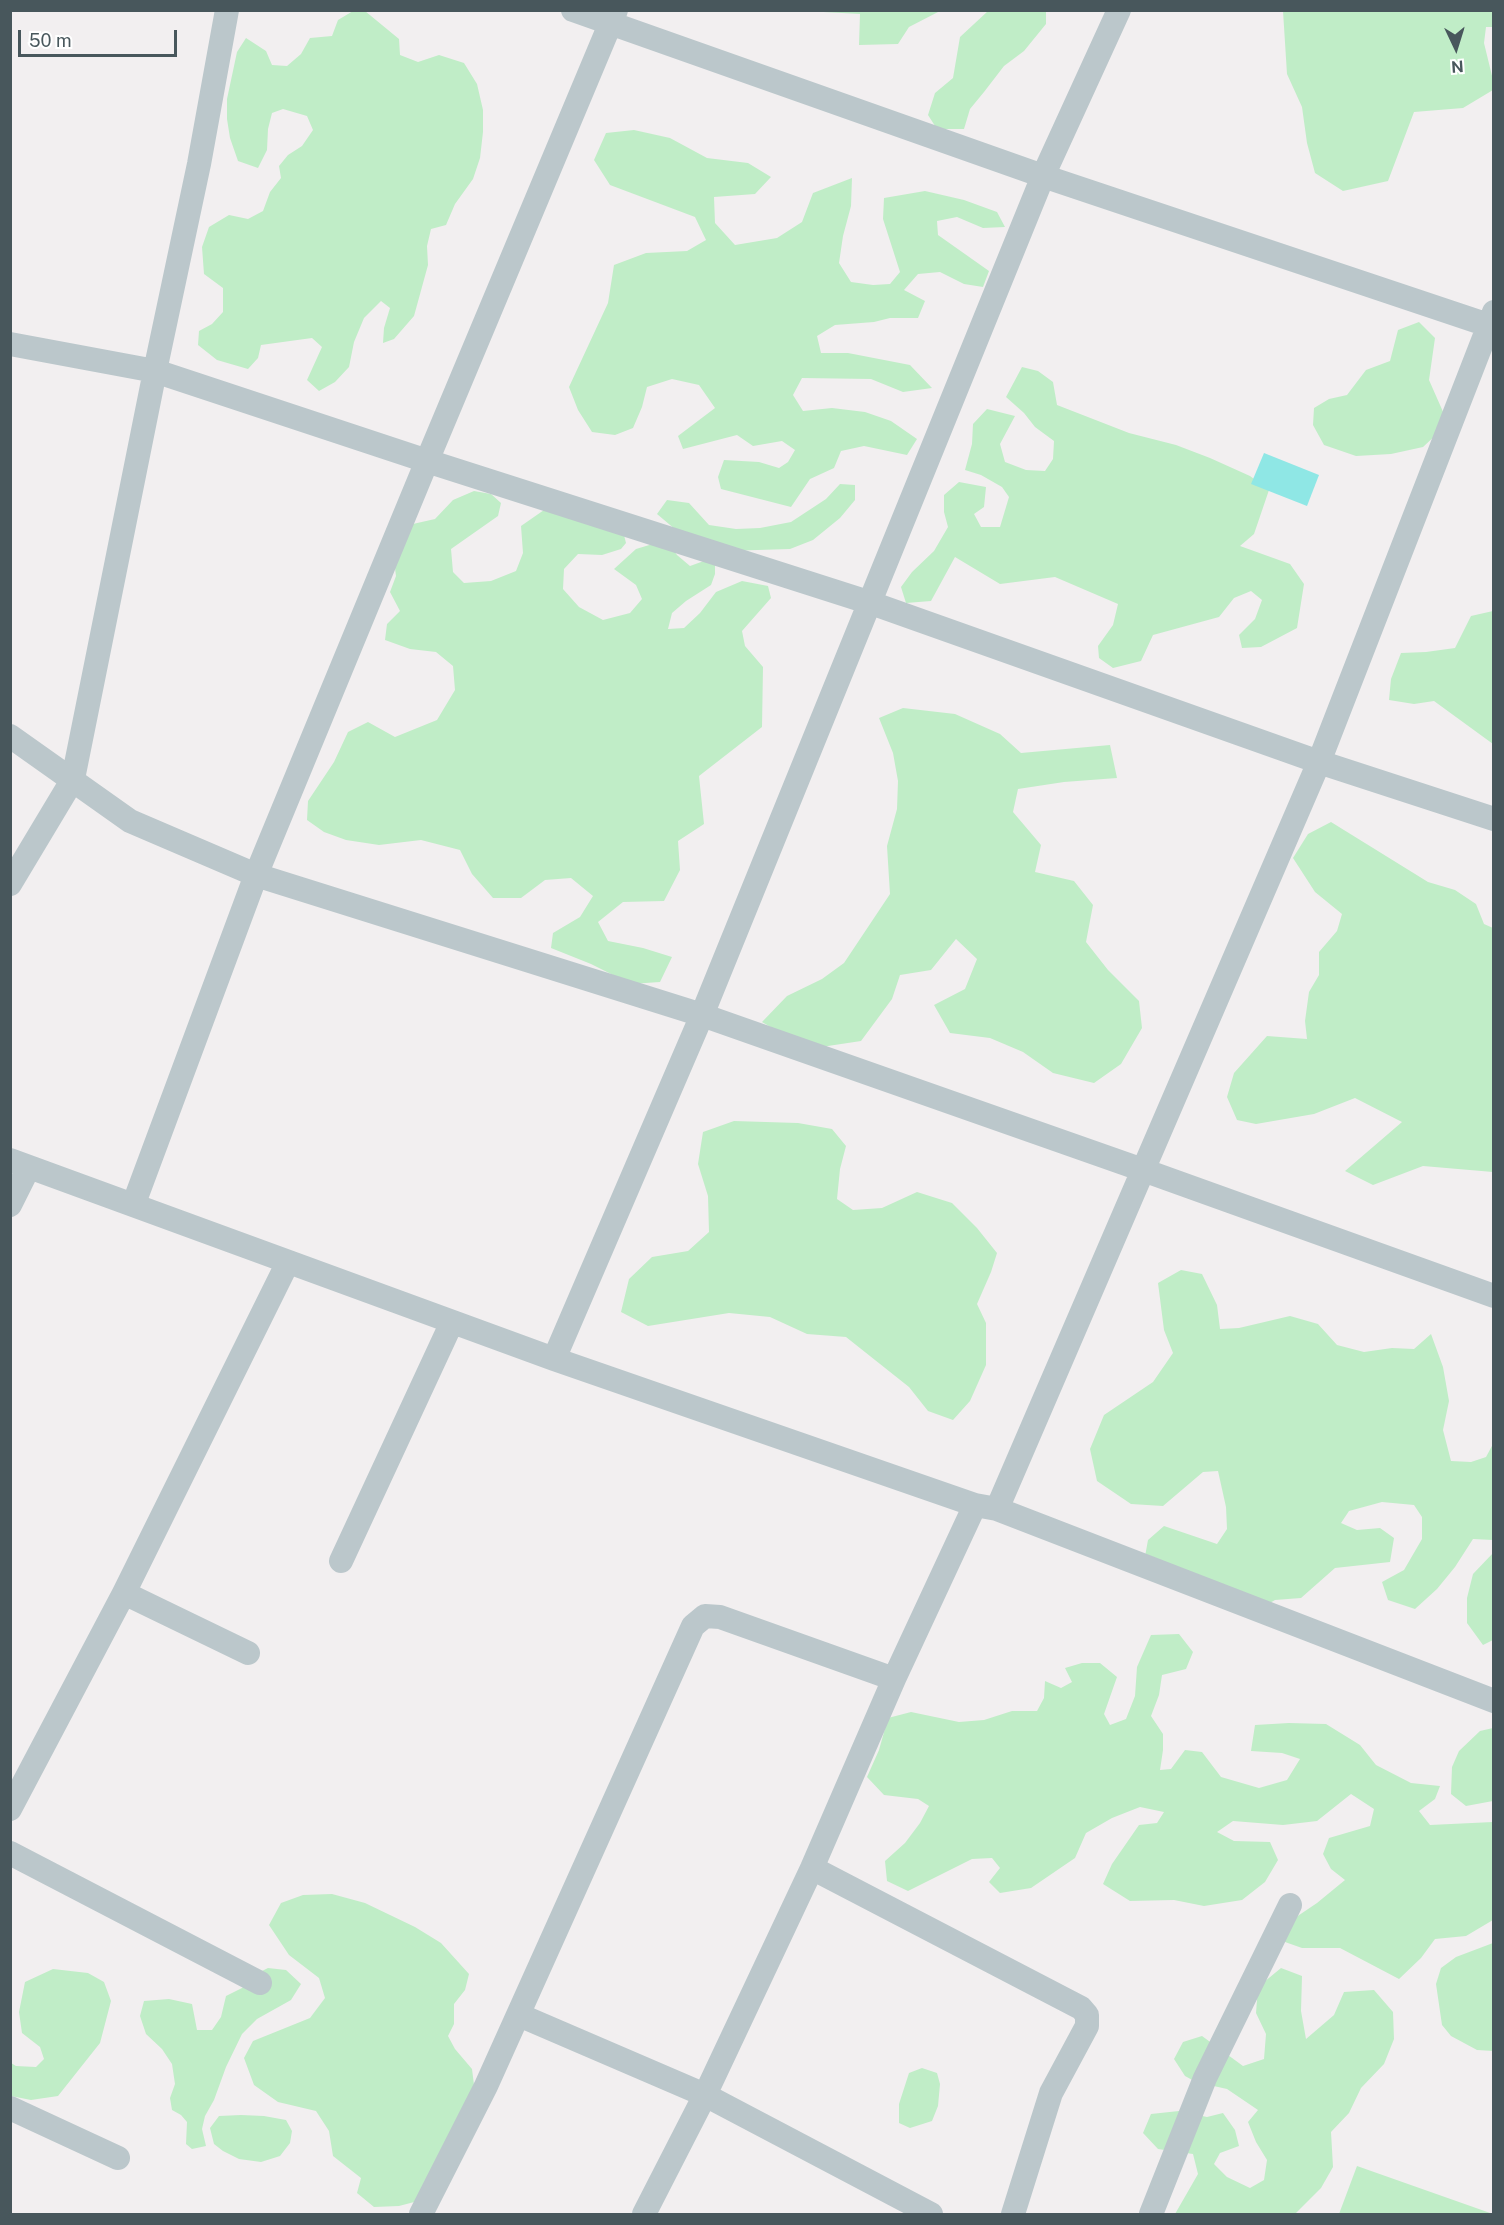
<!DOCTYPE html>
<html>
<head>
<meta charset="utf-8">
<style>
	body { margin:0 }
	#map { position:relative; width:1504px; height:2225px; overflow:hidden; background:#f2eff0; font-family:"Public Sans",sans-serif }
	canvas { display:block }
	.frame { position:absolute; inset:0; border:12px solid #48575c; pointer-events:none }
	.north { position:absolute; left:1426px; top:18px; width:60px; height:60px; -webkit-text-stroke:4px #fff; paint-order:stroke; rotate:176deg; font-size:16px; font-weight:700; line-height:24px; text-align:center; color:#48575c }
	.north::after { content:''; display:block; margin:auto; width:21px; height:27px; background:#48575c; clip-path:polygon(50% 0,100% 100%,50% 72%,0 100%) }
	.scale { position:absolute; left:18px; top:30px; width:159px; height:27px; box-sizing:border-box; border:3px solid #48575c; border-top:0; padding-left:8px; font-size:18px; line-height:21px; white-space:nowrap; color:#48575c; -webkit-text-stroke:4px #fff; paint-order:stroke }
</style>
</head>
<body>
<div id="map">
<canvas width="1504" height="2225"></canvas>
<div class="frame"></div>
<div class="north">N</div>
<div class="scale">50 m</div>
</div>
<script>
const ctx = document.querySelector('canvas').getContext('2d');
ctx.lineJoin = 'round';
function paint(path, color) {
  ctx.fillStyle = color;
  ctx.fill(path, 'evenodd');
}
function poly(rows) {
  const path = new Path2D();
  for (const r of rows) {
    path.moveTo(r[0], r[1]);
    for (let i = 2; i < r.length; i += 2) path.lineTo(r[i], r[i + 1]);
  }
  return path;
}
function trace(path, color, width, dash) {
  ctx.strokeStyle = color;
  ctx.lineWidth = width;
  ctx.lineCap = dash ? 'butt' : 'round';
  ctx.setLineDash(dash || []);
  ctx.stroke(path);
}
paint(poly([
	[353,11,365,11,399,39,400,55,418,62,439,55,464,63,477,84,483,110,483,132,480,158,473,179,455,204,446,225,431,229,427,246,428,265,414,316,394,339,383,343,384,328,390,308,381,301,364,318,354,342,349,367,335,382,319,391,307,380,322,347,312,338,261,345,258,358,248,369,217,360,198,345,199,331,212,324,223,312,223,288,204,274,202,247,209,227,229,215,248,219,263,211,270,192,281,178,279,166,288,155,302,146,313,130,307,116,283,109,272,113,268,129,267,150,258,168,238,161,230,138,227,119,227,99,237,52,246,38,266,51,272,65,287,66,301,54,310,38,332,36,338,20],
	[805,11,940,11,909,27,898,44,859,45,860,14],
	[988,11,1046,11,1046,24,1024,51,1004,66,984,92,970,109,964,129,937,129,928,115,935,93,953,78,960,37],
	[1283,11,1493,11,1493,27,1486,27,1484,43,1493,80,1493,90,1463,108,1414,112,1388,181,1343,191,1315,173,1307,143,1302,107,1287,74],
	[634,130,670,138,707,158,748,163,771,177,755,194,714,197,715,223,735,245,777,238,802,222,813,193,852,178,851,206,843,236,839,263,851,282,873,285,890,284,900,272,883,219,884,198,925,191,964,200,997,212,1005,227,983,228,957,217,937,221,938,235,989,271,983,287,964,284,940,272,918,274,904,290,925,301,918,318,890,318,874,322,835,325,817,336,821,353,848,353,910,365,932,388,903,392,871,379,802,378,793,395,803,411,832,408,865,412,891,421,917,439,907,455,864,446,841,451,834,468,810,479,791,507,721,489,718,477,724,460,759,462,779,468,788,462,795,450,782,441,753,446,737,435,683,449,678,436,715,408,699,385,672,379,647,387,642,407,633,428,615,435,592,432,578,410,569,387,608,303,614,265,646,253,687,251,706,240,695,217,610,185,594,160,606,133],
	[1419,322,1435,338,1429,380,1444,414,1438,433,1423,447,1391,454,1356,456,1324,445,1313,425,1314,408,1329,399,1347,395,1366,370,1390,361,1398,330],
	[1022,367,1038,371,1053,382,1057,405,1129,433,1176,445,1210,458,1250,476,1269,490,1254,534,1240,546,1290,564,1304,584,1297,628,1261,647,1242,648,1239,635,1255,619,1262,600,1251,591,1234,598,1219,617,1153,635,1141,661,1113,668,1099,658,1098,646,1113,625,1118,604,1055,577,1000,584,955,557,931,601,906,603,901,587,912,572,934,551,948,527,944,512,944,495,959,482,986,487,984,507,974,514,981,527,1000,527,1009,497,1002,487,981,475,965,470,972,444,973,424,987,409,1015,416,1000,444,1005,462,1026,470,1045,471,1053,459,1054,441,1035,427,1024,413,1006,397],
	[840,484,855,485,855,500,840,518,813,540,790,549,725,551,676,530,657,514,667,500,689,503,709,525,736,529,760,528,791,522,826,499],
	[474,491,491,494,501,503,498,516,451,549,453,572,464,583,491,581,516,571,523,553,521,526,544,510,624,535,626,543,621,549,602,555,578,554,564,569,563,589,579,607,603,620,630,613,642,599,636,585,614,569,636,549,666,540,677,555,690,566,715,557,715,574,711,585,686,601,672,613,668,629,684,628,700,613,716,592,742,581,768,586,771,598,742,631,745,646,763,667,762,727,699,776,704,824,678,841,680,870,664,901,623,902,598,922,608,941,643,948,672,957,660,982,631,984,591,964,551,948,553,933,580,917,593,896,571,878,545,880,521,898,493,898,472,874,460,850,421,840,379,845,346,840,324,832,307,820,308,801,334,762,348,732,368,722,395,737,437,720,455,690,453,666,436,652,410,649,385,640,387,624,400,611,390,592,396,576,392,545,404,526,435,519,453,500],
	[1493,611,1493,744,1434,701,1414,704,1389,700,1391,679,1401,653,1426,652,1455,648,1471,616],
	[903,708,955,714,1000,734,1021,753,1110,745,1117,778,1064,782,1018,789,1013,812,1041,845,1035,872,1074,881,1093,905,1086,942,1108,970,1139,1001,1142,1028,1121,1064,1094,1083,1053,1073,1023,1052,990,1038,950,1033,934,1005,965,989,977,959,956,939,931,970,900,975,892,999,861,1041,808,1049,762,1022,787,996,822,979,844,963,890,894,887,846,897,809,898,781,893,753,879,718],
	[1331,822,1428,882,1455,890,1476,904,1484,924,1493,928,1493,1172,1423,1166,1373,1185,1345,1171,1402,1122,1355,1098,1314,1114,1256,1124,1237,1120,1227,1097,1234,1073,1267,1036,1307,1039,1305,1021,1309,992,1319,975,1319,952,1337,931,1342,914,1315,892,1293,858,1308,834],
	[734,1121,798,1123,832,1129,846,1146,840,1169,837,1199,853,1210,882,1208,917,1192,952,1203,977,1228,997,1253,991,1272,977,1304,986,1323,986,1365,970,1401,953,1420,928,1411,909,1387,846,1337,807,1334,770,1317,729,1313,648,1326,621,1312,629,1279,652,1257,688,1251,709,1232,708,1196,698,1164,703,1132],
	[1181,1270,1202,1274,1217,1305,1220,1329,1239,1328,1290,1316,1318,1324,1337,1345,1364,1352,1392,1348,1414,1349,1431,1334,1443,1367,1449,1401,1443,1430,1451,1461,1471,1462,1486,1457,1493,1444,1493,1544,1493,1540,1473,1539,1455,1567,1437,1589,1415,1609,1388,1600,1382,1582,1404,1570,1422,1539,1422,1517,1414,1505,1382,1502,1349,1511,1341,1523,1357,1530,1380,1528,1394,1538,1390,1562,1335,1568,1301,1598,1275,1600,1254,1612,1144,1562,1148,1540,1164,1526,1217,1544,1227,1529,1226,1507,1218,1471,1203,1472,1163,1506,1131,1504,1097,1481,1090,1449,1104,1415,1153,1382,1173,1353,1164,1330,1158,1283],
	[1493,1553,1493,1640,1483,1645,1467,1623,1467,1598,1473,1574],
	[1179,1634,1193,1652,1186,1669,1162,1675,1159,1695,1151,1716,1163,1734,1163,1750,1160,1770,1171,1769,1185,1750,1202,1752,1221,1777,1259,1788,1287,1780,1300,1759,1282,1753,1251,1751,1255,1725,1289,1723,1326,1724,1360,1745,1376,1765,1411,1783,1440,1786,1435,1799,1419,1811,1430,1825,1493,1822,1493,1920,1466,1936,1435,1939,1421,1958,1399,1979,1340,1948,1302,1948,1268,1936,1317,1903,1345,1880,1331,1869,1323,1854,1329,1838,1370,1826,1374,1809,1351,1794,1317,1821,1283,1825,1233,1821,1217,1832,1234,1841,1270,1842,1278,1860,1265,1882,1242,1900,1204,1906,1174,1900,1130,1901,1103,1884,1112,1864,1139,1825,1157,1823,1164,1812,1140,1807,1112,1818,1086,1833,1075,1858,1031,1888,1000,1893,989,1882,1000,1868,992,1858,972,1859,908,1891,887,1881,885,1861,905,1843,920,1823,929,1806,918,1799,884,1795,867,1777,879,1750,888,1718,911,1712,959,1722,984,1720,1012,1711,1037,1711,1044,1698,1045,1681,1061,1688,1072,1682,1065,1668,1082,1663,1100,1663,1117,1677,1104,1714,1110,1725,1126,1719,1135,1696,1137,1667,1151,1635],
	[1493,1728,1493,1801,1466,1806,1451,1794,1452,1767,1459,1751,1480,1731],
	[332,1894,365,1903,415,1927,441,1943,469,1974,465,1990,454,2004,454,2024,448,2036,455,2049,472,2069,477,2109,437,2196,399,2206,374,2207,357,2193,361,2178,333,2156,329,2131,316,2111,278,2102,254,2085,244,2058,253,2041,310,2018,325,1998,319,1978,289,1955,269,1925,281,1903,303,1895],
	[1493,1943,1493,2051,1477,2050,1451,2036,1442,2025,1436,1984,1441,1968,1456,1957],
	[268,1968,286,1970,301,1984,291,2000,257,2019,242,2034,226,2067,214,2100,205,2116,202,2129,206,2146,192,2149,186,2144,187,2122,181,2115,172,2110,170,2098,175,2084,172,2064,162,2049,146,2034,140,2016,144,2001,169,1999,192,2004,197,2030,212,2030,221,2017,226,1996,242,1988,260,1972],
	[1281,1968,1302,1976,1301,2011,1306,2039,1334,2015,1344,1992,1374,1990,1393,2012,1394,2039,1384,2064,1361,2088,1349,2113,1331,2132,1333,2167,1321,2188,1295,2214,1175,2214,1198,2174,1193,2154,1158,2149,1143,2133,1151,2114,1179,2111,1207,2117,1223,2113,1235,2130,1239,2146,1220,2153,1214,2164,1227,2177,1250,2188,1264,2180,1267,2160,1256,2142,1248,2122,1258,2110,1227,2089,1196,2082,1185,2076,1174,2059,1183,2042,1202,2036,1243,2066,1264,2059,1266,2034,1256,2013,1258,1987],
	[53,1969,88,1973,104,1982,111,2001,100,2043,58,2096,31,2100,11,2096,11,2063,16,2066,36,2067,44,2059,40,2047,22,2033,19,2012,25,1982],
	[922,2068,937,2073,940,2084,938,2106,932,2121,910,2128,899,2123,899,2104,909,2073],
	[241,2115,264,2116,286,2120,292,2131,290,2143,280,2156,261,2162,239,2159,223,2151,214,2144,210,2128,219,2116],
	[1357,2166,1493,2214,1339,2214]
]), '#c0edc7');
paint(poly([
	[1264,453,1319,475,1307,506,1251,484]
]), '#8fe7e5');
trace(poly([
	[573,10,1043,176,1494,327],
	[10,344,155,371,427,461,871,603,1319,762,1494,819],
	[10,736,130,821,256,875,702,1015,1143,1170,1494,1296],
	[10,884,73,779,155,371,199,164,227,10],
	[10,1160,554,1359,975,1505,997,1509,1494,1701],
	[134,1203,256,875,427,461,616,10],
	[10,1205,29,1167],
	[554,1359,702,1015,1043,176,1119,10],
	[997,1509,1319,762,1494,312],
	[341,1561,452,1322],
	[124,1593,248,1653],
	[10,1809,124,1593,288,1262],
	[10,1853,260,1983],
	[812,1868,1081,2008,1087,2015,1087,2026,1051,2093,1013,2214],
	[519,2015,705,2095,931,2214],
	[10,2108,118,2158],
	[421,2214,486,2086,693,1626,705,1616,720,1617,894,1679],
	[644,2214,705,2095,812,1868,894,1679,975,1505],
	[1151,2214,1205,2078,1290,1905]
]), '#bbc7cb', 24);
</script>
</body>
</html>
